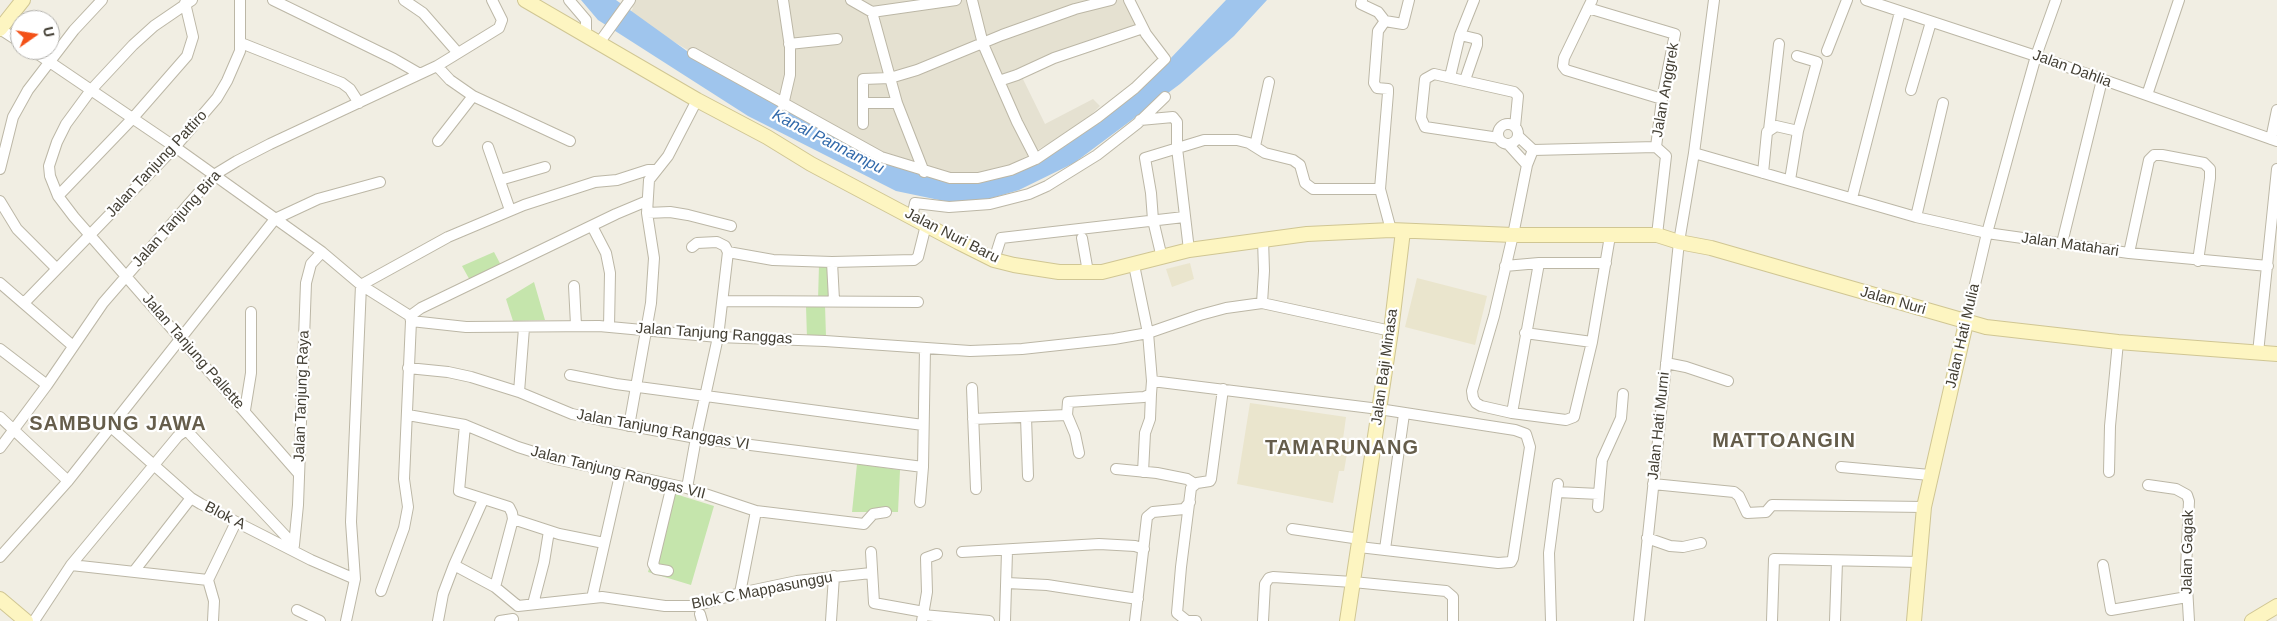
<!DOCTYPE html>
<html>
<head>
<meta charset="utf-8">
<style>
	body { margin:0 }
	#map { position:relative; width:2277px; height:621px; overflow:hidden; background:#f1eee3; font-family:Arial,sans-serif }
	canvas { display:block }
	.north { position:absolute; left:10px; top:10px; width:50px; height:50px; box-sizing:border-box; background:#fff; border:1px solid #b3b2ad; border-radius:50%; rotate:77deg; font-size:14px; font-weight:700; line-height:20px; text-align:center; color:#423e33 }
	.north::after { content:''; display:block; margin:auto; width:18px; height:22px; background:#f35117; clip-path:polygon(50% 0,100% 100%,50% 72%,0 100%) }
</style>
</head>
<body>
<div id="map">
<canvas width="2277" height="621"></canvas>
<div class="north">U</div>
</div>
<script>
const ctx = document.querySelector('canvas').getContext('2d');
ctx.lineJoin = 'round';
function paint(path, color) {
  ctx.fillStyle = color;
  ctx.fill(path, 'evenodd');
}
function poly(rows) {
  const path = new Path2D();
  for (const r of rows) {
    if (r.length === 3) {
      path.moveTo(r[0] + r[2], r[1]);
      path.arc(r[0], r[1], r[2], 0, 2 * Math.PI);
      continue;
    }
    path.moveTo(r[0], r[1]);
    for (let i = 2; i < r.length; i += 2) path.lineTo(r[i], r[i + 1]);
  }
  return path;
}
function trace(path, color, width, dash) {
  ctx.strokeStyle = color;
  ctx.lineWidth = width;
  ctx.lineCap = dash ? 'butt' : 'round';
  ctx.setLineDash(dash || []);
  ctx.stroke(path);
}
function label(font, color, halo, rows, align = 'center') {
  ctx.font = font + ' Arial,sans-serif';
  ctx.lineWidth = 4.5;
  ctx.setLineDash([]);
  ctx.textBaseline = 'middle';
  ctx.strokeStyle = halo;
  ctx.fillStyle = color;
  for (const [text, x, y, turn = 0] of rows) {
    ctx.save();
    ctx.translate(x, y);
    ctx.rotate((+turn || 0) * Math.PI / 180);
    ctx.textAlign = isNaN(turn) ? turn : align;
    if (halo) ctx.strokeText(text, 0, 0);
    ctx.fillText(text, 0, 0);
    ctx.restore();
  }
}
paint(poly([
	[622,0,1129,0,1137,25,1021,75,1045,124,1093,99,1100,106,1081,125,1004,169,963,176,874,156,785,108,629,15,633,8]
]), '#e5e1d1');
paint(poly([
	[1190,263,1194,279,1172,287,1166,269],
	[1417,278,1487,296,1475,345,1405,327],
	[1250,403,1346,417,1343,439,1349,442,1344,471,1339,471,1333,503,1237,484]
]), '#eae5cd');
paint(poly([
	[494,252,503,269,472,284,462,266],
	[819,265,834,266,835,299,818,300],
	[534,282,545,320,513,321,506,299],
	[825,305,826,337,807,338,806,306],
	[857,464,900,470,898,512,852,512],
	[672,493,714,506,691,585,648,572]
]), '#c5e5ac');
paint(poly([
	[581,0,616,0,698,59,879,160,951,180,1019,170,1169,60,1226,0,1267,0,1234,36,1180,84,1074,163,1019,190,982,201,944,201,896,191,748,116,598,20]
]), '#9fc5ed');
const street = poly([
	[192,0,154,26,133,45,91,90,66,124,57,142,49,166,50,176,58,196,74,217,299,474],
	[273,0,394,59,420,74],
	[404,0,423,13,458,53],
	[569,0,586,20,586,36],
	[851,0,872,12,956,0],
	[972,0,983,44,999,81],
	[1362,0,1361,4,1378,12,1385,21],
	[1592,0,1564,58,1563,66,1566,70,1662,99],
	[1866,0,2036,56,2277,141],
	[1588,8,1675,34,1662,99,1656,147,1533,150,1527,165,1513,235,1494,316,1472,391,1473,398,1476,403,1481,406,1512,413,1566,420,1574,417,1592,342,1610,236],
	[872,12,897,103,924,172],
	[0,29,20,42],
	[1460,35,1477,39,1477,45,1465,80],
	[241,43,342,83,350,89,359,103],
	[599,43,630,0],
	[789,44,837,39],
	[32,50,175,147,322,252,361,285,410,316,411,321,466,327,599,326,718,337,825,341,970,351,1022,349,1114,339,1148,333,1200,315,1226,308,1262,303,1391,331],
	[1827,51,1847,0],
	[693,53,881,157,950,178,978,178,1011,170,1036,159,1098,117,1135,88,1165,59,1146,34,1129,0],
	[437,66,450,80,473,96,570,141],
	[1450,77,1460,35,1474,0],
	[1911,90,1931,22],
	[2147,95,2179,0],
	[863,103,897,103],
	[783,105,790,75,790,47,783,0],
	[1140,120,1173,117,1177,122,1177,148,1189,250],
	[863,124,863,79,890,78,917,70,1002,35,1075,9,1111,0],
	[1508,134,10],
	[1769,130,1779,44],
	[1518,136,1533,150],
	[1499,138,1425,127,1421,118,1425,79,1434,74,1514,92,1518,96,1515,127],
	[2271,139,2277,110],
	[438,141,473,96],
	[1508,144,1527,165],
	[1255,146,1269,82],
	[488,147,510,210],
	[1656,147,1666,156,1657,235],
	[1694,153,1916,217,1987,233,2129,253,2268,266],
	[1036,159,1017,122,999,81,1017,75,1054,58,1143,28],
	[0,169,13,117,28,90,74,30,102,0],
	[1763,173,1767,132,1776,126,1798,131],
	[500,180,545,167],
	[1790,180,1798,131,1817,62,1797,56],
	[1380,189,1388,93,1388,89,1377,88,1374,83,1378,31,1385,21,1403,24,1409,0],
	[58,196,132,119,187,56,193,37,185,3],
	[1852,198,1900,12],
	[0,201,17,229,57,269],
	[647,213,670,212,688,215,731,226],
	[912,217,915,203,949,207,990,204,1029,194,1047,186,1097,155,1138,123,1165,97],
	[1916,217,1943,103],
	[592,226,606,253,610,273,609,327],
	[1082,238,1088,272],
	[2062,243,2102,80],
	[728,252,773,260,832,262,914,260,918,257,926,225],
	[2129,253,2149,160,2154,155,2162,155,2204,163,2210,169,2210,178,2198,261],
	[1162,258,1153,220,1151,193,1145,158,1204,140,1237,140,1249,143,1265,153,1293,160,1300,165,1305,183,1313,189,1380,189,1391,230],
	[994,260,1001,238,1184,217],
	[832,262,834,300],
	[1134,265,1148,333,1152,381,1379,409,1515,430,1526,434,1530,447,1513,558,1511,562,1498,563,1359,547],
	[1505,266,1539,263,1606,263],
	[0,283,73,346],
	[574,286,576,325],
	[723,301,918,302],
	[24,303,175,147,217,98,227,81,240,51,240,0],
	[1262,303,1264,271,1263,239],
	[410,316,421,308,616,214,647,201],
	[1966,323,1987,233,2019,116,2036,56,2056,0],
	[1525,333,1592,342],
	[0,349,47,385],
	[2258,353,2277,169],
	[1666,363,1686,367,1728,381],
	[408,368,448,372,471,377,519,392,572,414,600,420,696,438,923,467],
	[570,375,616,384,923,425],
	[972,388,976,489],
	[519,392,524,328],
	[245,410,251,373,251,312],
	[1512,413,1539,263],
	[408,415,465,425,518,447,556,459,687,488,756,511,864,524,873,514,886,512],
	[0,417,68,481],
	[1026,417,1028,476],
	[973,419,1067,415],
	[465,425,459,491,509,507,512,513,513,519,495,587],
	[629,426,651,303,654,258,647,213,649,180,668,156,697,100],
	[111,427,191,498,201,504,311,560,355,579],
	[0,448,47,385,103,303,214,175,237,161,270,144,437,66,499,28,502,20,492,0],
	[1079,453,1075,434,1067,415,1068,402,1144,397,1151,394,1152,381],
	[1841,467,1930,475],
	[1116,469,1157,473,1187,479,1195,484],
	[1143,472,1145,433,1150,419,1151,394],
	[2109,472,2110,426,2118,342],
	[1653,484,1734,492,1739,496,1747,513,1766,512,1772,505,1924,507],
	[2148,485,2176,489,2187,495,2189,501,2186,569,2189,621],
	[687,488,696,438,718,337,728,252,725,246,717,242,697,243,692,247],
	[1557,492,1599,494,1602,460,1621,418,1623,394],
	[483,500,454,565,495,587,518,606],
	[920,502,923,467,925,348],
	[1598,507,1599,494],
	[513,519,559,534,604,543],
	[1292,529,1360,539],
	[1647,538,1670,546,1683,547,1701,543],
	[294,545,298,505,306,283,311,264,322,252],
	[1385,549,1404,414],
	[871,552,874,603,924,612],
	[962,552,1099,544,1135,546,1144,549],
	[0,557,68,481,275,219,318,199,380,182],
	[71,565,208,580],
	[2103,565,2111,610,2187,597],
	[135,570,191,498],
	[668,571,656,569,653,564,672,485],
	[1007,583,1047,585,1138,599],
	[381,591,404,528,408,507,404,479,411,321],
	[740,593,756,511],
	[592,598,620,475],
	[533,604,544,562,549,531],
	[518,606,602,597,665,606,695,606,740,593,797,581,871,573],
	[297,610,320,621],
	[700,614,702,621],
	[923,615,989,621],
	[34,621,71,565,178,436,185,431,189,433,294,545,293,550],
	[213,621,214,601,208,580,236,522],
	[346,621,355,579,351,522,361,285,448,237,524,205,595,182,617,180,648,170,657,170],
	[438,621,443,594,454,565],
	[500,621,513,619],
	[831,621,834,576],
	[922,621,927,592,926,558,937,554],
	[1005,621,1007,551],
	[1135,621,1147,517,1153,512,1184,509,1190,502],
	[1196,621,1187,621,1177,613,1181,567,1191,488,1197,483,1210,481,1211,479,1223,389],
	[1263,621,1265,584,1269,578,1273,577,1353,582,1446,591,1453,597,1453,621],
	[1551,621,1549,553,1558,484],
	[1639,621,1679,242,1694,153,1714,0],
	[1772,621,1774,559,1920,562],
	[1835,621,1837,561]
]);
const secondary = poly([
	[525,0,697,100,767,137,811,164,958,242,994,260,1014,265,1059,272,1102,272,1189,250,1307,234,1391,230,1513,235,1657,235,1679,242,1711,248,1986,327,2118,342,2277,354],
	[0,29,23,0],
	[0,599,26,621],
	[1347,621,1391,331,1403,231],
	[1914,621,1924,507,1966,323],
	[2252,621,2277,606]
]);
trace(street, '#bcb7a6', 12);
trace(secondary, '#d0c693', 16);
trace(street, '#fff', 10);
trace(secondary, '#fdf5c1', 14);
label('15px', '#423e33', '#fff', [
	["Jalan Dahlia",2072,69,20],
	["Jalan Anggrek",1666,90,-80],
	["Jalan Tanjung Pattiro",157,164,-47],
	["Jalan Tanjung Bira",177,219,-48],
	["Jalan Nuri Baru",952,236,27],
	["Jalan Matahari",2070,245,8],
	["Jalan Nuri",1893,301,16],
	["Jalan Tanjung Ranggas",714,334,4],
	["Jalan Hati Mulia",1963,336,-77],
	["Jalan Tanjung Pallette",193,352,49],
	["Jalan Baji Minasa",1385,367,-82],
	["Jalan Tanjung Raya",302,396,-88],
	["Jalan Hati Murni",1659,426,-84],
	["Jalan Tanjung Ranggas VI",663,430,10],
	["Jalan Tanjung Ranggas VII",618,473,14],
	["Blok A",225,516,27],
	["Jalan Gagak",2188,552,-89],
	["Blok C Mappasunggu",762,591,-11]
]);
label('italic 16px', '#3169aa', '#fff', [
	["Kanal Pannampu",828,142,27]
]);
ctx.letterSpacing = '1px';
label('bold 20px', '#655d4b', '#fff', [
	["SAMBUNG JAWA",118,424],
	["MATTOANGIN",1784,441],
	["TAMARUNANG",1342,448]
]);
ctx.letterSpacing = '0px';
</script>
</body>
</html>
